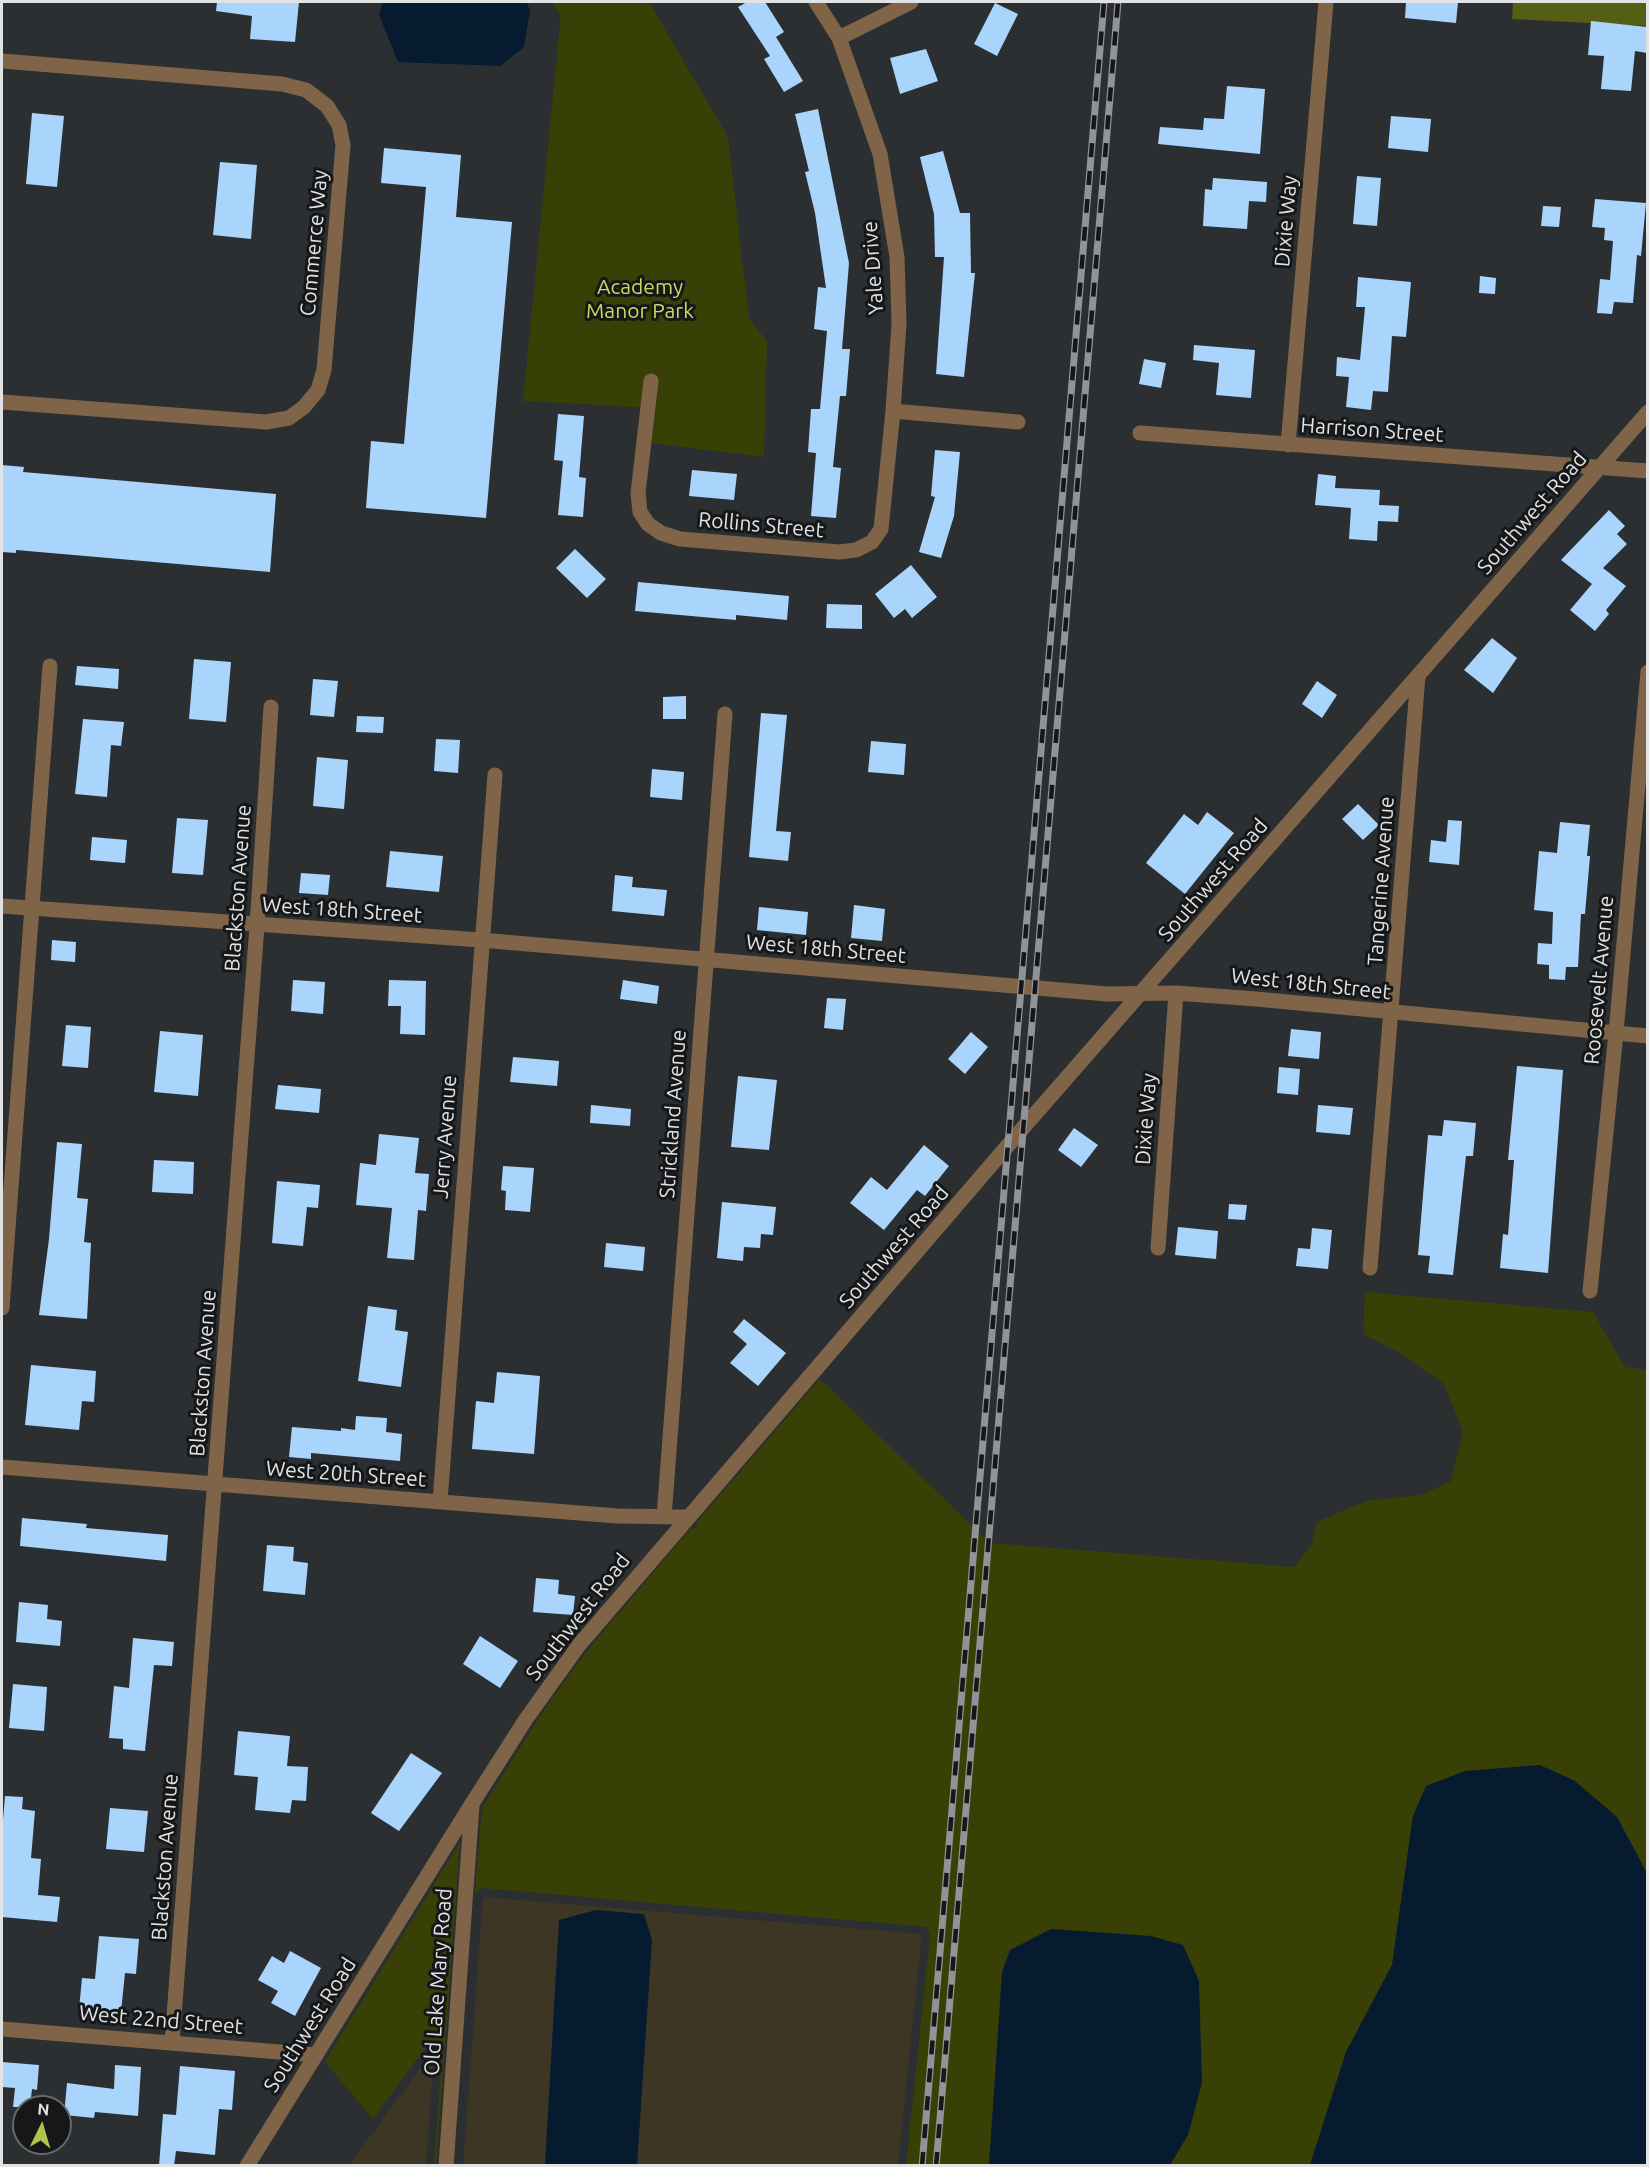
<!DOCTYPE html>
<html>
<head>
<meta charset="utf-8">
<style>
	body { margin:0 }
	#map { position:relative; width:1649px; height:2167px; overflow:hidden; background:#2c2f32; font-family:Ubuntu,sans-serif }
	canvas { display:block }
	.frame { position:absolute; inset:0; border:3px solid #e0e2e4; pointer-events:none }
	.north { position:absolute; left:12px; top:2095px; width:60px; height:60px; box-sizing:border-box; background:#161718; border:2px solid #67686a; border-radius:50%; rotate:5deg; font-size:16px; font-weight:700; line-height:24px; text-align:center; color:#e0e2e4 }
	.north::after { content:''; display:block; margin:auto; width:21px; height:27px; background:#b2c34c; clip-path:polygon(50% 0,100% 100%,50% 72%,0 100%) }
</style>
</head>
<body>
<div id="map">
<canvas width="1649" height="2167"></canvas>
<div class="frame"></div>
<div class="north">N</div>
</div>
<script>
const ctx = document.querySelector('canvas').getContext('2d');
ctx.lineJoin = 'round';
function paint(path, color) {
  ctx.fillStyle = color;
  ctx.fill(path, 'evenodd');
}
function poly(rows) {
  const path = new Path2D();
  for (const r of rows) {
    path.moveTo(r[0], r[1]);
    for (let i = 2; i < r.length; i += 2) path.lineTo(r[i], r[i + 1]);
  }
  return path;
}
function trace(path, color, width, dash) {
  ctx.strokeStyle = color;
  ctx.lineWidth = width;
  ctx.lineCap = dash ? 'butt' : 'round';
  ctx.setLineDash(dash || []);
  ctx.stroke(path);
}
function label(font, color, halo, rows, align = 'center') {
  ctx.font = font + ' Ubuntu,sans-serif';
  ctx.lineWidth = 6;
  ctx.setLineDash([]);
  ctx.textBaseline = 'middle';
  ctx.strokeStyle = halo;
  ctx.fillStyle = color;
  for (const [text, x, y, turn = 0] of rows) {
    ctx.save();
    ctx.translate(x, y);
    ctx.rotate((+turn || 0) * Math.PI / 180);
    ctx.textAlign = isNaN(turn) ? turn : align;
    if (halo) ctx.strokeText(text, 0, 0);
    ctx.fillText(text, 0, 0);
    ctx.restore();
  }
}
paint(poly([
	[483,1897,922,1934,898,2165,463,2166],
	[434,2050,426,2165,349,2165]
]), '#3d3625');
paint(poly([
	[551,2,649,2,728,137,749,319,767,341,764,457,651,443,656,408,523,401,561,14],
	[1365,1292,1593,1312,1625,1367,1647,1370,1647,1874,1617,1817,1413,1816,1392,1965,1346,2052,1310,2165,1170,2165,1188,2135,994,2108,989,2165,906,2165,930,1935,927,1927,483,1888,475,1893,482,1808,542,1713,586,1652,691,1528,696,1528,697,1522,820,1379,990,1543,1294,1567,1311,1546,1317,1522,1366,1501,1422,1495,1451,1481,1463,1433,1444,1384,1402,1354,1363,1334],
	[460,1842,436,2165,434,2165,442,2050,439,2042,435,2040,428,2044,373,2119,325,2062]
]), '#394006');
paint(poly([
	[1513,2,1647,2,1647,26,1512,19]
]), '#555e12');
paint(poly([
	[383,2,527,2,530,11,524,47,500,66,398,62,379,15],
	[1540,1765,1575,1781,1617,1817,1647,1873,1647,2165,1310,2165,1346,2052,1392,1965,1413,1816,1426,1786,1465,1771],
	[596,1910,644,1914,652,1940,637,2165,545,2165,559,1920],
	[1051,1929,1151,1936,1183,1945,1199,1981,1202,2083,1188,2135,1170,2165,989,2165,1002,1972,1010,1950]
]), '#061b2f');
paint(poly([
	[217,2,299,2,295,42,250,39,252,16,216,11],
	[747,2,765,2,784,32,776,37,803,81,784,92,764,59,770,56,738,7],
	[1406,2,1458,2,1456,23,1405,18],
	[995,3,1018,14,997,56,974,44],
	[1591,21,1647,27,1647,53,1635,51,1631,91,1601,89,1604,56,1588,55],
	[926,49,938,81,900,94,890,58],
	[1227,86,1265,89,1260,154,1158,144,1160,127,1203,130,1204,118,1224,119],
	[818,109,849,263,842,349,850,349,846,396,840,396,833,467,841,468,836,518,811,516,816,453,808,452,811,409,820,409,827,331,814,329,818,287,826,288,815,213,805,172,809,171,795,114],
	[32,113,64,116,57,187,26,184],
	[1391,116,1431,119,1428,152,1388,148],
	[384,148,461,155,456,217,512,222,486,518,366,508,371,441,404,444,426,187,381,183],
	[943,151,960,213,970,213,971,273,975,273,964,377,936,374,944,257,935,257,934,214,920,157],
	[220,162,257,165,251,239,213,235],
	[1357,176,1381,178,1377,226,1353,224],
	[1213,178,1267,182,1266,202,1249,201,1247,229,1203,226,1205,189,1212,190],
	[1595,199,1646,203,1641,256,1637,255,1633,303,1614,302,1612,314,1597,313,1600,279,1610,280,1613,241,1604,240,1605,228,1592,227],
	[1543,206,1561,207,1559,227,1541,226],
	[1480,276,1496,278,1495,294,1479,293],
	[1358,277,1411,282,1406,337,1392,336,1388,392,1373,391,1371,410,1346,407,1349,377,1336,376,1337,357,1360,360,1365,307,1356,307],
	[1194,345,1255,350,1251,398,1216,395,1219,363,1193,360],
	[1144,359,1166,363,1161,388,1139,384],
	[558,414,584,416,579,477,586,478,583,517,558,515,563,461,554,460],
	[935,450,960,452,954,516,941,558,919,552,935,497,931,496],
	[2,465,24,467,23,472,276,494,270,572,16,550,16,553,2,552],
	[692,470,737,474,734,500,689,496],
	[1318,474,1336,476,1335,488,1380,490,1379,505,1399,506,1398,522,1378,521,1377,541,1349,539,1351,508,1315,505],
	[1609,510,1625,526,1617,534,1627,544,1603,568,1626,586,1606,610,1609,614,1595,631,1570,610,1592,584,1561,560],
	[575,549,606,579,587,598,556,568],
	[911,565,937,597,912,618,905,609,894,618,875,594],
	[638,582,789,596,787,620,736,615,736,620,635,611],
	[827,604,862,605,862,629,826,628],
	[1492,638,1517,658,1493,693,1464,670],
	[194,659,231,662,226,722,189,719],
	[77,666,119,669,118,689,75,685],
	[313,679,338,681,334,717,310,715],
	[1317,681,1337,695,1322,718,1302,704],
	[686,696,686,719,663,719,663,697],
	[761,713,787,715,776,831,791,832,788,861,749,857],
	[357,716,384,717,383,733,356,732],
	[83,719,124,722,121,746,111,745,107,797,75,794],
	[436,739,460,740,458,773,434,771],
	[871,741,906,744,904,775,868,772],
	[317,757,348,760,344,809,313,806],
	[652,769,684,772,682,800,650,797],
	[1358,804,1379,825,1363,840,1342,819],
	[1207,812,1234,833,1185,894,1146,863,1184,814,1198,825],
	[177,818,208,820,203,875,172,873],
	[1448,820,1462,821,1459,865,1429,862,1431,840,1446,842],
	[1560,822,1590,825,1587,856,1590,856,1585,914,1581,914,1578,967,1566,967,1565,980,1549,979,1549,965,1537,964,1538,943,1552,944,1553,912,1534,910,1539,851,1557,853],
	[92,837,127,840,125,863,90,860],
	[390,851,443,856,439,892,386,887],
	[301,873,330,875,328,895,299,893],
	[615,875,633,877,632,887,667,890,664,916,612,911],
	[854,905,885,909,882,941,851,938],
	[759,907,808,912,806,935,757,930],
	[52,940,76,942,75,962,51,960],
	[293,980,325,982,323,1014,291,1011],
	[389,980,426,981,425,1035,400,1034,401,1006,388,1006],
	[623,980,659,986,657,1004,620,999],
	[827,998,846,999,843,1030,824,1028],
	[66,1025,91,1027,88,1068,62,1066],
	[1291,1029,1321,1032,1319,1059,1288,1056],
	[160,1031,203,1035,198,1096,154,1092],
	[971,1032,988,1047,965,1074,948,1059],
	[513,1057,559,1061,557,1086,510,1082],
	[1517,1066,1563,1070,1548,1273,1500,1268,1503,1234,1508,1235,1514,1160,1508,1160],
	[1279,1067,1300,1069,1298,1095,1277,1093],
	[738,1076,777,1080,769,1150,731,1147],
	[278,1085,321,1089,319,1113,275,1109],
	[591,1105,631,1109,630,1126,590,1123],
	[1318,1105,1353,1108,1350,1135,1316,1132],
	[1444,1120,1476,1123,1473,1156,1466,1156,1453,1275,1428,1273,1430,1256,1418,1255,1428,1135,1442,1136],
	[1074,1128,1098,1145,1081,1167,1058,1150],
	[379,1134,419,1138,415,1173,429,1174,426,1211,418,1210,414,1260,387,1258,392,1208,356,1205,360,1163,376,1165],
	[57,1142,82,1144,77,1198,88,1199,84,1242,91,1243,87,1319,39,1315,49,1239],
	[924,1145,949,1166,925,1196,917,1190,884,1230,850,1203,871,1177,887,1190],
	[154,1160,194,1162,193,1194,152,1192],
	[503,1166,534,1168,530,1212,505,1210,506,1191,501,1190],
	[277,1181,320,1185,318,1208,307,1207,303,1246,272,1243],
	[722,1202,776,1207,773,1235,761,1234,760,1248,744,1247,743,1261,717,1258],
	[1229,1204,1247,1205,1245,1220,1228,1219],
	[1178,1227,1218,1231,1216,1259,1175,1255],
	[1312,1228,1332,1230,1328,1269,1296,1266,1298,1248,1310,1249],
	[606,1243,645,1247,643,1271,604,1267],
	[368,1306,397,1310,395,1330,408,1332,401,1387,358,1381],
	[744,1319,786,1353,758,1386,730,1363,747,1344,733,1332],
	[31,1365,96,1371,94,1402,82,1401,79,1430,25,1425],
	[497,1372,540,1376,534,1454,472,1449,476,1401,494,1403],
	[356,1416,387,1418,386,1432,402,1434,400,1461,311,1453,311,1459,289,1457,292,1427,341,1431,341,1428,355,1430],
	[22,1518,87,1524,86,1528,168,1535,166,1561,20,1546],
	[267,1545,294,1547,293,1561,308,1563,305,1595,263,1591],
	[536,1578,559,1580,558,1594,575,1596,573,1615,533,1612],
	[19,1602,48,1605,47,1619,62,1621,60,1646,16,1642],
	[480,1636,518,1661,500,1688,463,1664],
	[133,1638,174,1642,172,1666,154,1665,145,1751,123,1749,123,1739,109,1738,114,1686,129,1688],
	[13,1684,47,1687,44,1731,9,1728],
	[238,1731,290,1736,287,1766,308,1767,306,1801,292,1800,290,1813,255,1810,258,1777,234,1775],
	[411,1753,442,1773,399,1831,371,1813],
	[5,1796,23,1797,22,1809,35,1811,31,1858,41,1859,38,1895,60,1897,57,1922,2,1917,2,1832],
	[110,1808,148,1811,144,1852,106,1849],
	[99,1936,139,1939,136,1974,125,1973,121,2012,79,2009,82,1978,95,1979],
	[290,1951,321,1968,295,2016,271,2003,278,1991,258,1980,272,1956,284,1963],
	[2,2062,39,2065,37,2090,32,2089,30,2107,13,2107,15,2088,2,2087],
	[115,2065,141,2067,138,2116,95,2112,94,2118,64,2115,67,2083,114,2089],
	[180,2066,235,2071,232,2110,219,2109,215,2155,176,2151,174,2166,159,2166,163,2114,176,2115]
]), '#a9d5fd');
trace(poly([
	[839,38,911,2],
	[2,61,282,84,306,90,327,106,339,125,343,145,324,370,318,390,304,407,289,418,266,422,2,402],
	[651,381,638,493,640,512,648,524,661,533,680,539,839,552,856,550,872,542,881,529,893,411,899,324,897,257,880,154,839,38,816,2],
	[893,411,1018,422],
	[1140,433,1648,471],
	[1288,445,1326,2],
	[2,906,481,940,1107,994,1176,993,1256,999,1648,1036],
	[1158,1248,1176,993],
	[1370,1268,1418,676],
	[1590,1291,1616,1033,1648,672],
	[2,1308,50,666],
	[2,1467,617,1516,687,1517],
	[440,1501,495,775],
	[664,1517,725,714],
	[2,2029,316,2055],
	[172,2042,257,926,271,707]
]), '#7f6448', 15);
trace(poly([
	[247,2166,473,1802,526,1719,579,1645,1022,1129,1648,412],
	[446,2166,472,1805]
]), '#7f6448', 15);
const rail = poly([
	[922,2166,1104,2],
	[936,2166,1118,2]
]);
trace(rail, '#919396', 7);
trace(rail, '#161718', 4.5, [14]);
label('21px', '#e0e2e4', '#161718', [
	["Dixie Way",1286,221,-85],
	["Commerce Way",314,243,-85],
	["Yale Drive",873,268,-94],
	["Harrison Street",1372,430,4],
	["Southwest Road",1532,513,-49],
	["Rollins Street",761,525,5],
	["Southwest Road",1213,880,-49],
	["Tangerine Avenue",1381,881,-86],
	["Blackston Avenue",238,888,-86],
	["West 18th Street",342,910,4],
	["West 18th Street",826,949,5],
	["Roosevelt Avenue",1599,980,-85],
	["West 18th Street",1311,984,6],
	["Strickland Avenue",673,1114,-86],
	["Dixie Way",1146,1119,-86],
	["Jerry Avenue",445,1137,-86],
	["Southwest Road",894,1247,-49],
	["Blackston Avenue",203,1373,-86],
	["West 20th Street",346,1474,4],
	["Southwest Road",578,1617,-52],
	["Blackston Avenue",165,1857,-86],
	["Old Lake Mary Road",438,1982,-86],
	["West 22nd Street",161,2020,5],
	["Southwest Road",310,2025,-58]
]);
label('21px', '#cadb5e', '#161718', [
	["Academy",640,287],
	["Manor Park",640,311]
]);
</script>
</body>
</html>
